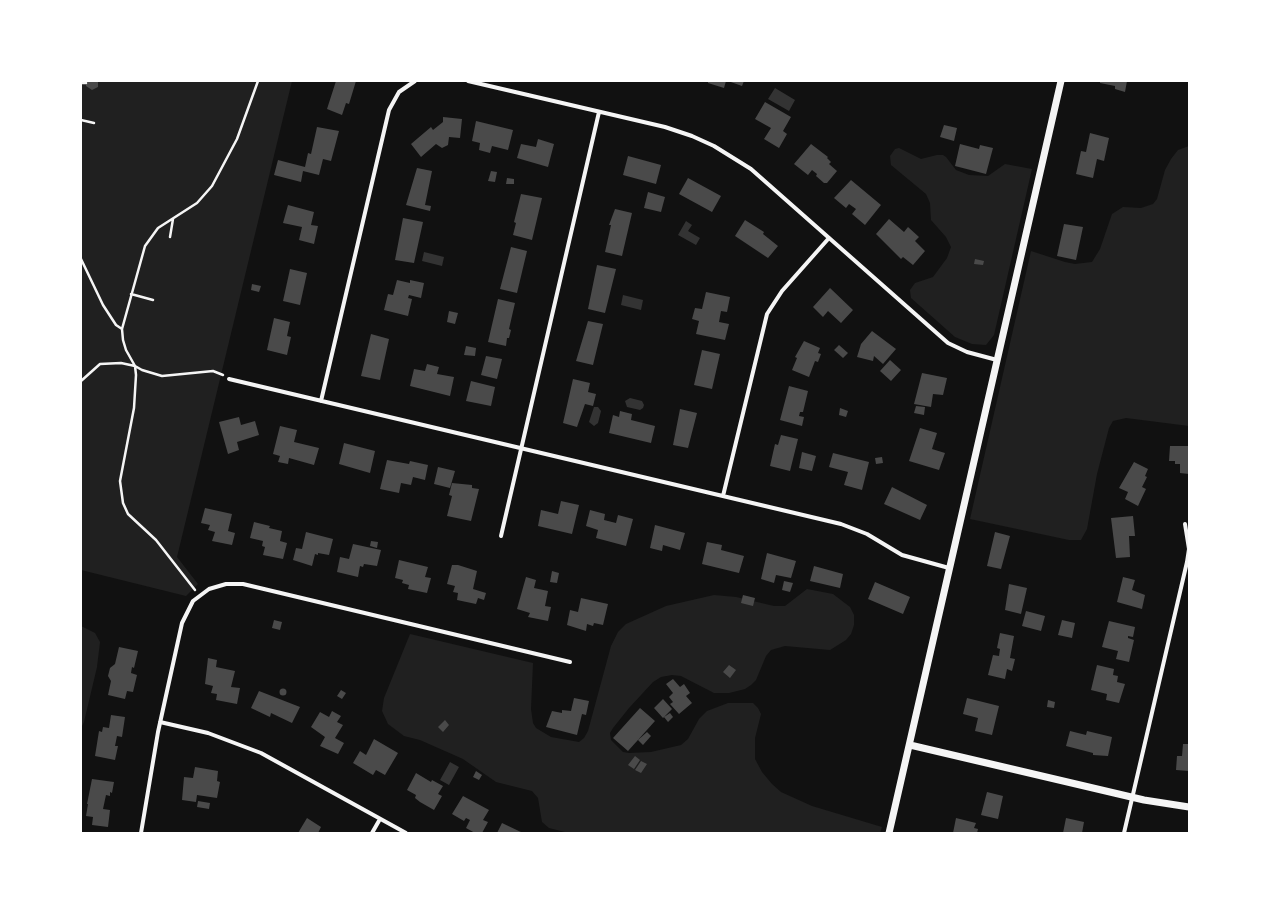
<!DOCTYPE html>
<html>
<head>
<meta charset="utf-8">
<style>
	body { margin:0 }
	#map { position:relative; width:1270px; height:914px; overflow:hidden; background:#111; font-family:"Noto Sans",sans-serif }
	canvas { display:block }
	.frame { position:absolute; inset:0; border:82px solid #fff; pointer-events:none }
</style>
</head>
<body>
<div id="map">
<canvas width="1270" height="914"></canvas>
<div class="frame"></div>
</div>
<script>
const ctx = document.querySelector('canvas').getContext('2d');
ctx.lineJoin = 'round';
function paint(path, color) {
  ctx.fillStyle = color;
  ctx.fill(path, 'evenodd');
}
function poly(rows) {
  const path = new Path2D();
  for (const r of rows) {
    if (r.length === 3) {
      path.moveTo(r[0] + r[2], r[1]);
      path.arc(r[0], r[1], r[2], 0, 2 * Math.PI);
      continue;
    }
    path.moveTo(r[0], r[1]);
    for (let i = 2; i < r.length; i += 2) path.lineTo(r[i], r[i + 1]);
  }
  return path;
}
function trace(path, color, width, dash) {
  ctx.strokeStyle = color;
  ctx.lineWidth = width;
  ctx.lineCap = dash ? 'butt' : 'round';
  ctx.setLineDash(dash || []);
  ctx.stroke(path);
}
paint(poly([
	[81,81,292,81,177,557,198,584,186,596,81,570],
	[1189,146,1189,426,1126,418,1113,421,1109,428,1097,474,1087,529,1081,540,1069,540,970,519,1031,251,1065,262,1075,264,1092,262,1100,249,1112,214,1123,207,1141,208,1153,204,1157,199,1165,170,1171,159,1178,150],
	[899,148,921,159,937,155,943,155,946,157,956,170,969,175,988,176,1005,164,1032,169,994,335,986,345,972,344,955,337,911,298,910,290,915,283,933,277,947,258,951,247,946,237,931,220,930,203,926,194,891,165,890,156,895,149],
	[807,589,833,594,850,607,854,615,854,625,851,634,846,640,830,650,785,646,771,650,766,656,756,680,751,685,745,689,729,693,714,693,681,676,672,675,661,677,653,682,629,708,613,728,610,733,611,740,623,752,629,753,651,752,681,745,688,739,699,719,707,711,728,703,753,703,758,708,761,714,755,738,755,759,762,772,772,784,781,792,812,806,882,827,880,833,569,833,549,828,542,822,538,798,532,791,496,782,463,759,420,740,404,736,388,724,382,711,384,698,410,634,533,663,531,709,533,723,536,728,551,737,579,742,584,738,588,731,611,646,618,632,626,624,666,606,714,595,736,597,774,606,785,606],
	[81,626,95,633,100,642,97,667,84,722,81,728]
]), '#202020');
paint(poly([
	[775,88,795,100,789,111,768,99],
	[686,221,692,225,688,231,700,238,696,245,678,235],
	[424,252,444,257,442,266,422,261],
	[623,295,643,300,641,310,621,305],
	[630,398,642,401,644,405,643,408,640,410,627,407,625,401],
	[594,407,598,407,601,411,598,423,594,426,589,422],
	[450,762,459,767,449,785,440,780]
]), '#333');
paint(poly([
	[86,81,98,81,98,87,92,90,86,86],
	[336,81,356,81,349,104,346,103,342,115,327,109],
	[708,81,726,81,724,88,708,83],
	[728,81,744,81,742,86],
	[1100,81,1127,81,1125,92,1115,89,1115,86,1100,83],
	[765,102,791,117,783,131,787,134,779,148,764,139,771,128,755,119],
	[443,117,462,119,460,138,449,137,448,145,442,148,436,144,421,157,411,144,431,127,433,130,443,122],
	[476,121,513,130,508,150,492,146,490,153,479,150,480,143,472,141],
	[944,125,957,128,954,141,940,137],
	[317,127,339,131,331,161,323,159,319,175,303,171,301,182,274,175,278,160,305,167,308,153,311,154],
	[1090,133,1109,138,1104,161,1097,159,1093,178,1076,174,1081,151,1086,152],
	[538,139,554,144,548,167,517,158,521,144,536,147],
	[811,144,828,157,827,158,831,162,829,164,837,171,827,183,824,183,816,176,817,174,812,170,808,175,794,164],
	[960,144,979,149,980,145,993,148,986,174,955,166],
	[628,156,661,165,656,184,623,175],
	[417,168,432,171,425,205,431,206,430,211,406,205],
	[491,171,497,172,495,182,488,181],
	[507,178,514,179,514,184,506,184],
	[688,178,721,196,712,212,679,194],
	[851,180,881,205,865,225,852,214,856,209,849,204,846,208,834,198],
	[648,192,665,197,661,212,644,208],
	[521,194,542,198,532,240,513,235,516,223,514,222],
	[288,205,314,212,311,225,318,226,314,244,299,240,302,227,283,223],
	[615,209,632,213,622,256,605,252,611,225,609,225],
	[403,218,423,222,414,263,395,260],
	[889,219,904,232,908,227,919,237,915,241,925,251,913,265,903,257,901,259,876,234],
	[745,220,764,232,763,234,778,246,768,258,735,236],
	[1064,224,1083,227,1076,260,1057,256],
	[511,247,527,251,517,293,500,289],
	[975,259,984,261,983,265,974,264],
	[597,265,616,269,605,313,588,309],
	[290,269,307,273,300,305,283,301],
	[397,280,410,283,410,280,424,283,421,298,409,295,408,298,412,299,408,316,384,310,388,294,393,295],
	[252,284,261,286,259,292,251,290],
	[830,288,853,310,841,323,828,311,823,317,813,307],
	[706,292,730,297,727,312,721,311,719,322,729,324,725,340,696,334,699,321,692,319,695,308,702,309],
	[498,299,515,303,509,329,511,330,509,338,507,338,506,346,488,342],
	[449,311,458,313,455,324,447,322],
	[274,318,290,322,287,336,291,337,287,355,267,350],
	[588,321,603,324,593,365,576,361],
	[872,331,896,349,883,364,874,356,873,361,857,357,861,344],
	[371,334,389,339,380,380,361,376],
	[804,341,820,348,818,353,821,354,818,362,815,361,809,377,792,370,797,358,795,357],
	[839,345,848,353,843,358,834,350],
	[466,346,476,348,475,356,464,355],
	[702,350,720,354,712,389,694,385],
	[486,356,502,359,497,379,481,375],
	[890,360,901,370,891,381,880,371],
	[427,364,439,367,437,374,454,377,450,396,410,386,414,369,425,371],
	[922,373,947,378,943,395,933,394,931,407,914,404],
	[573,379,590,383,588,392,596,394,593,406,585,404,577,427,563,423],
	[471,381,495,387,491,406,466,401],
	[789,386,808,391,803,412,800,412,799,416,804,417,802,426,780,420],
	[916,406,925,407,924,415,914,413],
	[840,408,848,411,846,417,839,415],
	[680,409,697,413,688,448,673,445],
	[620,411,632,414,631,420,655,426,651,443,609,433,613,415,619,417],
	[239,417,241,425,255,421,259,435,237,442,239,450,228,454,219,422],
	[280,426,297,430,294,442,319,448,314,465,289,458,288,464,278,462,280,456,273,454],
	[920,428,937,433,932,449,945,453,939,470,909,461],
	[781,435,798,439,790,471,770,466,775,444,778,445],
	[344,443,375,451,370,473,339,464],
	[1170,446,1189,446,1189,474,1180,473,1180,464,1175,464,1175,461,1169,461],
	[802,452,816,456,812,471,799,468],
	[833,453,869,462,862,490,844,485,848,472,829,467],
	[882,457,883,463,876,464,875,458],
	[387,460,409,464,410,461,428,465,425,480,413,477,411,485,401,483,399,493,380,489],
	[1134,462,1148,469,1145,476,1147,477,1142,487,1146,489,1138,506,1125,499,1128,492,1119,488],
	[438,467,455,471,450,488,434,484],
	[452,483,472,485,472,488,479,489,471,521,447,516,452,496,449,495],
	[892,487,927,505,920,520,884,504],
	[561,501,579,505,572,534,538,526,541,510,558,514],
	[205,508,232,514,228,531,235,533,232,545,212,541,215,532,208,530,210,525,201,523],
	[590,510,605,514,604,520,616,523,618,515,633,519,626,546,596,538,598,530,586,526],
	[1133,516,1135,536,1129,536,1130,557,1116,558,1111,518],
	[254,522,270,526,269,528,282,531,280,541,287,543,283,559,263,555,265,547,262,546,263,541,250,538],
	[655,525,685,533,680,550,663,545,662,551,650,548],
	[306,532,333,539,329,555,318,553,318,555,315,554,312,566,293,560,296,548,302,549],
	[995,532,1010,536,1001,569,987,566],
	[371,541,378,542,377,548,370,546],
	[707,542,722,545,721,550,744,556,739,573,702,564],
	[353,544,381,550,377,566,364,564,363,567,360,566,358,577,337,572,340,557,349,559],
	[767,553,796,561,791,578,776,575,774,583,761,579],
	[399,560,428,567,425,577,431,578,427,593,408,589,409,585,402,583,403,580,395,578],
	[452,565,458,565,477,571,473,589,486,593,484,600,478,598,476,604,457,600,458,593,453,592,455,586,447,584],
	[814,566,843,574,840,588,810,581],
	[552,571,559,573,557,583,550,582],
	[526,577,536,580,534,588,548,591,545,606,551,607,548,621,528,617,530,613,517,609],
	[1123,577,1135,580,1132,590,1145,595,1142,609,1117,602],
	[784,581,793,583,790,592,782,590],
	[875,582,910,597,903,614,868,599],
	[1009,584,1027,588,1021,614,1005,610],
	[743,595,755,598,753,606,741,603],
	[581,598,608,604,603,625,594,623,593,626,587,624,586,631,567,625,570,610,578,612],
	[1026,611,1045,616,1041,631,1022,626],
	[274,620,282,622,280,630,272,628],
	[1062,620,1075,623,1072,638,1058,635],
	[1109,621,1135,627,1133,637,1128,636,1128,638,1134,640,1129,662,1116,659,1118,651,1102,647],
	[1000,633,1014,636,1010,658,1015,659,1012,671,1007,669,1005,679,988,675,993,655,999,656,1000,649,997,648],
	[119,647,138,651,134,668,132,667,131,673,137,675,133,692,127,691,125,699,108,695,111,681,108,676,110,668,115,664],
	[208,658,217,660,216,667,235,671,231,687,240,688,237,704,216,700,217,694,211,693,213,686,205,684],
	[729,665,736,670,730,678,723,672],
	[1097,665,1114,669,1113,675,1118,676,1117,682,1125,684,1119,703,1106,700,1107,694,1091,690],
	[673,679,680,687,684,684,690,693,686,696,692,703,679,714,670,704,673,702,669,697,673,693,666,684],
	[283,692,3.5],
	[341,690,346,693,342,699,337,696],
	[259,691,300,707,292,723,271,713,270,717,251,708],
	[574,698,589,701,586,715,582,714,577,735,546,727,552,711,562,713,562,710,571,711],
	[967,698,999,706,992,735,975,731,978,718,963,714],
	[663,699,672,709,663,718,654,708],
	[1048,700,1055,702,1054,708,1047,707],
	[640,708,655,721,628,751,613,738],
	[332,711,341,716,337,722,343,725,335,738,344,743,338,754,320,746,325,737,311,727,320,712,329,717],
	[670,713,673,717,668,722,664,717],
	[111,715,125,717,122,737,117,736,115,746,118,746,115,760,95,756,99,731,102,732,103,727,109,728],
	[445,720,449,725,443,732,438,727],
	[1070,731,1086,735,1087,731,1112,737,1108,756,1093,755,1093,753,1066,746],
	[647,732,651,736,643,745,638,740],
	[374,739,398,753,385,775,376,770,373,775,353,763,360,751,366,755],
	[1183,744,1189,744,1189,771,1176,770,1177,756,1182,756],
	[635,756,640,760,634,769,628,765],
	[641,761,647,764,641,773,635,770],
	[195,767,218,771,217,781,220,782,217,798,197,795,196,802,182,800,184,777,193,778],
	[476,771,482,775,479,780,473,777],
	[416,773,431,782,432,780,443,786,438,794,442,796,434,810,420,802,415,798,416,795,407,790],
	[92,779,114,782,112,793,110,792,110,796,106,795,103,809,110,810,108,827,92,825,93,817,86,816,88,804,87,804],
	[987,792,1003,796,998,819,981,815],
	[463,796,489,810,483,820,488,822,482,833,475,833,466,828,470,820,466,818,464,821,452,814],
	[198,801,210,803,209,809,197,807],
	[307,818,321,827,318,833,298,833],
	[956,818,976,823,974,828,978,829,977,833,953,833],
	[1066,818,1084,822,1082,833,1063,833],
	[502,823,523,833,497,833]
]), '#4a4a4a');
trace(poly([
	[81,83,86,83],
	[81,120,94,123],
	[170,237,173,219],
	[81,259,103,305,116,325,122,329],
	[131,294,153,300],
	[223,375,213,371,162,376,142,370,135,366,126,350,123,340,122,329,145,246,158,228,197,203,212,186,237,139,258,81],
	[81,381,100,364,121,363,135,366,136,375,134,408,120,481,123,503,128,514,156,540,195,590]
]), '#f5f5f5', 2.5);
trace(poly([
	[468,81,665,127,692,136,714,146,751,169,948,343,967,352,997,360],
	[229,379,841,524,867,534,902,555,949,568],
	[321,401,389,110,399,92,415,81],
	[723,496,767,314,782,291,829,238],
	[501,536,599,112],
	[160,722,208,733,261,753,406,833],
	[141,833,158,732,182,623,193,601,209,589,226,584,243,584,570,662],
	[372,833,380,819],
	[1124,833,1187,562,1189,549,1185,524]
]), '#f5f5f5', 4);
trace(poly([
	[910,745,1144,800,1189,807],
	[889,833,1061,81]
]), '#f5f5f5', 7);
</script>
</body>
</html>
